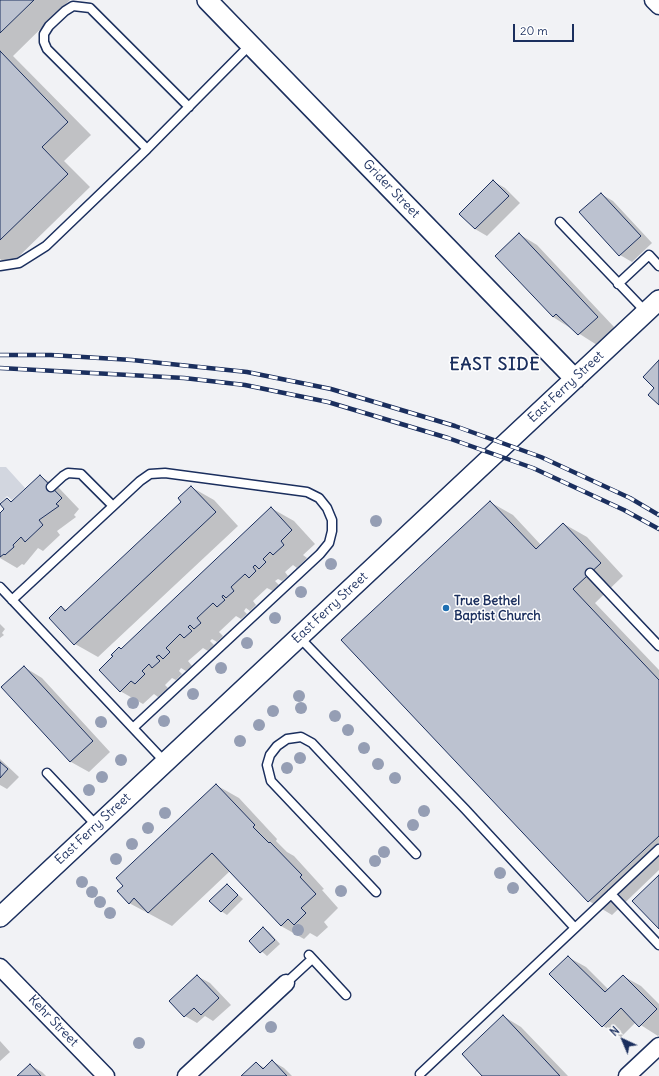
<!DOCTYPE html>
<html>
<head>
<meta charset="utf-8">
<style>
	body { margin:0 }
	#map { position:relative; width:659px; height:1076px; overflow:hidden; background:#f1f2f5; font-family:Delius,sans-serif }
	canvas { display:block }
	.north { position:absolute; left:603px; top:1020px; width:40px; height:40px; -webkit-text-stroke:3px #fff; paint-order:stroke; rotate:316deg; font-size:11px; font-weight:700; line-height:16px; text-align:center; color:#1b2f5e }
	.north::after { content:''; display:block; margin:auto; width:14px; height:18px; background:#1b2f5e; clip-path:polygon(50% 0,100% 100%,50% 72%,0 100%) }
	.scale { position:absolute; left:513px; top:24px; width:61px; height:18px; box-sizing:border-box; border:2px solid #1b2f5e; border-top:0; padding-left:5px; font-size:12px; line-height:14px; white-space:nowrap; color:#1b2f5e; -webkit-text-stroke:3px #fff; paint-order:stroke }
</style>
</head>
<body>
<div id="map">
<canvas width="659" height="1076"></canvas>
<div class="north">N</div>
<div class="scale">20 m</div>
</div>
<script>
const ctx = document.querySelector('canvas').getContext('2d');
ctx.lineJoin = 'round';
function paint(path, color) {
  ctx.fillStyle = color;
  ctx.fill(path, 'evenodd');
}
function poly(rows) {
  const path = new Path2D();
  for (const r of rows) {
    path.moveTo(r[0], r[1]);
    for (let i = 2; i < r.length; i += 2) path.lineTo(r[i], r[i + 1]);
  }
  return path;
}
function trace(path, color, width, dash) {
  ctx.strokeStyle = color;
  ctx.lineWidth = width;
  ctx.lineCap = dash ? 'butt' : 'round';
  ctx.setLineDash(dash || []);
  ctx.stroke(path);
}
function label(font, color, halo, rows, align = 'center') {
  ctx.font = font + ' Delius,sans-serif';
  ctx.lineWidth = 3;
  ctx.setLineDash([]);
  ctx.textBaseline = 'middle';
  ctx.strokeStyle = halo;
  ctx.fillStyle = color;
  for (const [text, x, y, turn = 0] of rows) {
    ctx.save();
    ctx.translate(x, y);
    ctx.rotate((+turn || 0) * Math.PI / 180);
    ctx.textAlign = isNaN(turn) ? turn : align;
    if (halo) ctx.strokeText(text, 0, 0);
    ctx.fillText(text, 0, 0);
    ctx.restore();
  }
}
paint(poly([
	[0,467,6,467,25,488,12,500,7,496,0,503]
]), '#d2d6df');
paint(poly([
	[0,0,70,0,13,56,91,135,64,161,90,187,10,265,0,259],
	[493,181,505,188,520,203,487,236,475,229],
	[601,194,613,201,652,243,632,262,620,255],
	[519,234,537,245,615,328,597,345,553,317],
	[40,476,58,487,79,509,74,515,76,517,57,531,60,535,43,551,38,548,24,565,22,564,17,568,0,558,0,515,6,509,7,499,13,502],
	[191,487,214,500,238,526,98,657,75,644,62,607,67,610,183,502],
	[490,502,513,515,541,545,564,524,587,537,623,576,595,603,659,670,659,870,612,915,589,901,343,640],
	[271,508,294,521,315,544,303,555,307,558,297,568,293,565,285,572,288,576,282,581,278,579,275,581,279,585,273,591,267,588,253,601,256,605,250,611,246,608,244,611,247,614,241,619,236,616,219,632,223,636,217,642,212,639,210,641,214,645,208,651,203,648,188,661,192,666,186,671,181,668,179,671,182,674,176,680,172,678,165,685,168,688,158,697,154,694,143,704,120,691,121,650],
	[0,624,5,629,2,633,4,635,0,638],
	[24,667,42,678,110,752,89,772,71,762,2,687],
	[0,759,19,777,7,789,0,785],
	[216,785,239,798,277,839,276,841,287,852,294,856,324,889,322,890,338,908,324,922,328,927,317,937,310,933,304,939,281,926,230,871,172,926,129,903],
	[227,885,243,899,227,915,221,911],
	[263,928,269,932,280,944,267,956,250,941],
	[568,957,586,967,609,990,623,976,641,986,659,1004,659,1035,658,1036,636,1022,621,1037,603,1026,551,974],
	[197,976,210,983,231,1005,213,1021,205,1016,197,1023,185,1016,171,1001],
	[503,1016,521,1027,568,1076,484,1076],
	[0,1041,10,1052,0,1061],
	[272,1061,284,1068,292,1076,242,1076,256,1063,265,1068],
	[30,1065,42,1072,46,1076,19,1076]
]), '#0003');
const building = poly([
	[0,0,34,0,0,33,0,0],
	[0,51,68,122,42,147,68,174,0,240,0,51],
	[493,180,509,196,475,229,459,214,493,180],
	[601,193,641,236,619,256,579,212,601,193],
	[519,233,598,317,578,335,556,314,553,317,495,256,519,233],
	[659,360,659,405,648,395,654,388,643,377,659,360],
	[40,475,62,498,56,504,59,506,39,520,43,525,25,542,21,537,13,545,14,547,5,555,4,554,0,557,0,513,4,509,0,504,7,498,11,502,40,475],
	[191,486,216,512,74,645,49,618,61,606,65,611,181,502,178,498,191,486],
	[490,501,536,549,563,523,601,563,573,589,659,680,659,836,588,902,341,640,490,501],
	[271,507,292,530,281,541,284,545,273,555,270,552,263,559,266,562,259,569,255,565,253,567,256,571,249,578,245,574,231,587,234,591,226,598,223,595,222,597,225,600,217,607,213,603,197,618,201,623,194,629,190,625,188,627,192,631,184,638,180,634,166,648,170,652,163,659,159,655,156,657,160,661,152,668,149,664,142,671,145,674,135,684,131,681,120,692,99,670,113,656,111,655,119,647,121,649,271,507],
	[24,666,93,741,70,762,1,687,24,666],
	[0,762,8,769,0,778,0,762],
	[216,784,255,825,253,827,269,843,270,842,302,875,300,877,316,894,301,908,306,913,294,925,288,919,281,926,212,853,148,913,134,898,129,904,117,891,123,886,116,878,216,784],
	[659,875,659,929,632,901,659,875],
	[227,884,238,895,221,912,209,901,227,884],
	[263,927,275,940,260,953,249,941,263,927],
	[568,956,605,992,623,975,657,1009,639,1027,621,1008,602,1027,549,974,568,956],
	[197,975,219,998,201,1015,194,1008,184,1017,169,1001,197,975],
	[503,1015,560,1076,482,1076,462,1054,503,1015],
	[272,1060,287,1076,241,1076,256,1062,263,1069,272,1060],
	[30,1064,41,1076,17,1076,30,1064]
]);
paint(building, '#bcc2d0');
trace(building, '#1b2f5e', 1);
const service = poly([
	[147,149,47,49,44,42,44,34,49,26,65,11,73,6,90,8,189,107],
	[560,222,646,312],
	[0,266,19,263,46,246,147,149,250,45],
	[618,284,649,255,659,266],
	[51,487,63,476,68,473,81,474,113,506],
	[590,573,659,646],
	[0,587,165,762],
	[12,600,140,481,150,474,165,473,307,492,319,498,327,508,332,520,332,531,329,543,320,554,133,728],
	[299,637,465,809,575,928],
	[47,773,97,826],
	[376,892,271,781,267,765,270,755,277,746,287,739,301,737,312,743,416,854],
	[611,894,659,945],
	[309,955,346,995],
	[286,983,312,959],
	[420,1074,659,849]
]);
const minor = poly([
	[653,0,659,6],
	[0,967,106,1076],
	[186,1076,286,983],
	[627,1076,659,1046]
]);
const tertiary = poly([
	[207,0,575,379],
	[0,917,659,300]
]);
trace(service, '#1b2f5e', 11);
trace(minor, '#1b2f5e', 19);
trace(tertiary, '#1b2f5e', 22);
trace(service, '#fff', 8);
trace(minor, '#fff', 16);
trace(tertiary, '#fff', 19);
const rail = poly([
	[0,355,51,355,132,360,247,372,331,389,455,426,541,457,630,498,659,515],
	[0,368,184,378,245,385,328,402,448,438,533,468,624,510,659,529]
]);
trace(rail, '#1b2f5e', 4.5);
trace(rail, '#fff', 3, [9]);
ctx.fillStyle = '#959eb4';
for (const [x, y] of [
	[376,521],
	[331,564],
	[301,592],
	[275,618],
	[247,643],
	[221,668],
	[193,694],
	[299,696],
	[133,703],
	[301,708],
	[273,711],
	[335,716],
	[164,721],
	[101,722],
	[259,725],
	[348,730],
	[240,741],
	[364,748],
	[300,758],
	[121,760],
	[378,764],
	[287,768],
	[102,777],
	[395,778],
	[89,790],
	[424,811],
	[165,813],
	[413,825],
	[148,828],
	[132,844],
	[384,852],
	[116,859],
	[375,861],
	[500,873],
	[82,882],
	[513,888],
	[341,891],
	[92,892],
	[100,902],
	[110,913],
	[298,930],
	[271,1027],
	[139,1043]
]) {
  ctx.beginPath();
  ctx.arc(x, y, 6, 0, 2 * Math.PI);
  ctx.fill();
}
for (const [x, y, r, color] of [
	[446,608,4,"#1f6fb2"]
]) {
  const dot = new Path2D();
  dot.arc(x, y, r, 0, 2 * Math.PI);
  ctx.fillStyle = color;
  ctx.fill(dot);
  trace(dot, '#fff', 1.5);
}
label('13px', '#1b2f5e', '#fff', [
	["Grider Street",391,189,46],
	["East Ferry Street",566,387,-43],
	["East Ferry Street",330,608,-43],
	["East Ferry Street",93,829,-43],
	["Kehr Street",53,1021,46]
]);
label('bold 13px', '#1b2f5e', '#fff', [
	["True Bethel",454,601],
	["Baptist Church",454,616]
], 'left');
ctx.letterSpacing = '1px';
label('bold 17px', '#1b2f5e', '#fff', [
	["EAST SIDE",495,365]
]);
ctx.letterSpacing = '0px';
</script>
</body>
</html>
